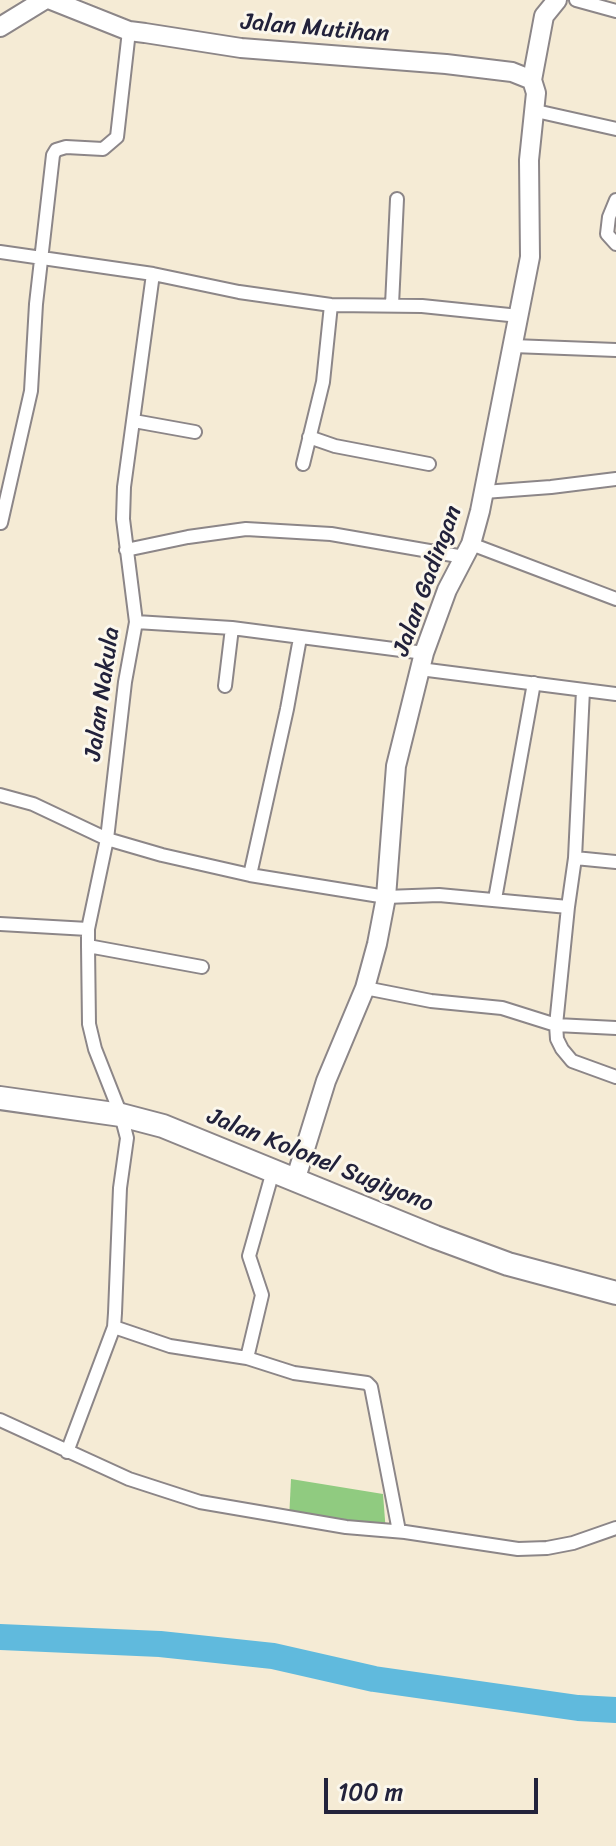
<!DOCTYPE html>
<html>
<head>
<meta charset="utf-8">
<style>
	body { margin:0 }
	#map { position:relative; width:616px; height:1846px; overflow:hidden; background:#f5ebd5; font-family:Sriracha,sans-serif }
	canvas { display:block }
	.scale { position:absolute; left:324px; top:1778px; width:214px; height:36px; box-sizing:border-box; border:4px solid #22223b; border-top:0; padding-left:10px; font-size:24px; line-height:28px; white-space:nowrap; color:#22223b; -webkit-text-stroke:6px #fbf7ec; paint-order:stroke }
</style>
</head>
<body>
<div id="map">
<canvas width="616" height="1846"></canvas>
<div class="scale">100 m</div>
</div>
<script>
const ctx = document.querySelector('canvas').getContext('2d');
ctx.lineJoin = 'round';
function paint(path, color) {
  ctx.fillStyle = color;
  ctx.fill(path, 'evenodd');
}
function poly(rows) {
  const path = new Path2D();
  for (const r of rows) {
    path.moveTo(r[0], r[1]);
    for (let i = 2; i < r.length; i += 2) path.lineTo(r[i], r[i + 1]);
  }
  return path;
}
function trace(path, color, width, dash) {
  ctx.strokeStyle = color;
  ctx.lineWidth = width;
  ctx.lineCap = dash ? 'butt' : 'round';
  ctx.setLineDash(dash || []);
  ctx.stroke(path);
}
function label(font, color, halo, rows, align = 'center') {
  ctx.font = font + ' Sriracha,sans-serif';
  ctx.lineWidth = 6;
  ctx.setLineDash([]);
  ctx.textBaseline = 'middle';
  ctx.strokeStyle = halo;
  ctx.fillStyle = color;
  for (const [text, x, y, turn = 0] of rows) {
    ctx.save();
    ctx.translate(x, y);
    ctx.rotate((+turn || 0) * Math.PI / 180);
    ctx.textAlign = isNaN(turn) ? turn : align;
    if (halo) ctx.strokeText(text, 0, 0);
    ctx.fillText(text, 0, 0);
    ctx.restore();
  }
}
paint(poly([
	[291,1479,383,1494,386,1533,289,1520]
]), '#90cb80');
trace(poly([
	[0,1637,160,1644,273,1656,374,1679,578,1708,616,1710]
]), '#60badd', 26);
const street = poly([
	[576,0,616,11],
	[536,111,616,129],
	[616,200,609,217,607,234,616,244],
	[0,252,153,274,239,292,331,305,422,306,519,316],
	[392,305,397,199],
	[513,346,616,350],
	[134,421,195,432],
	[309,437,335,446,429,464],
	[303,464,323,382,331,305],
	[484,492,551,487,616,479],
	[1,523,31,391,36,304,53,155,56,150,66,147,103,149,117,137,129,31],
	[471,544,616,599],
	[126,550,188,537,246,529,331,534,464,557],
	[136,622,232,628,424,653],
	[420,669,616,694],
	[225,686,232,628],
	[0,795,33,804,107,839,162,855,250,875,386,897,439,895,568,907,556,1025,557,1039,562,1049,572,1061,616,1077],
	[575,858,616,862],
	[250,875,287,709,300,638],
	[495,899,534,683],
	[568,907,575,858,583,690],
	[0,924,88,929],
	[88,946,202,967],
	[365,988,431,1001,502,1008,556,1025,616,1028],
	[114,1327,170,1346,247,1358,294,1373,367,1383,371,1387,399,1531],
	[247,1358,262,1295,249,1256,273,1171],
	[0,1420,129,1479,200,1502,346,1527,405,1532,518,1549,547,1548,573,1543,616,1528],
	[67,1452,114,1327,115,1313,120,1188,127,1138,121,1115,95,1049,89,1024,88,946,88,929,107,839,125,682,136,622,123,519,124,487,153,274]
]);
const secondary = poly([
	[51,0,129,31,145,33,241,48,446,64,512,72,532,80],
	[0,27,44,0],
	[295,1181,326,1081,365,988,377,944,386,897,396,766,424,653,447,590,471,544,480,511,530,257,529,160,536,93,532,80,544,16,557,0]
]);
const highway = poly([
	[0,1098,121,1115,163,1126,435,1237,508,1264,616,1293]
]);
trace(street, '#8c8688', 16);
trace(secondary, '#8c8688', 22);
trace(highway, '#8c8688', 26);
trace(street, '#fff', 12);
trace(secondary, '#fff', 18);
trace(highway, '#fff', 22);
label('24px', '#22223b', '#fbf7ec', [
	["Jalan Mutihan",315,29,5],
	["Jalan Gadingan",428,581,-70],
	["Jalan Nakula",103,694,-82],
	["Jalan Kolonel Sugiyono",320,1161,22]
]);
</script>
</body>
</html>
